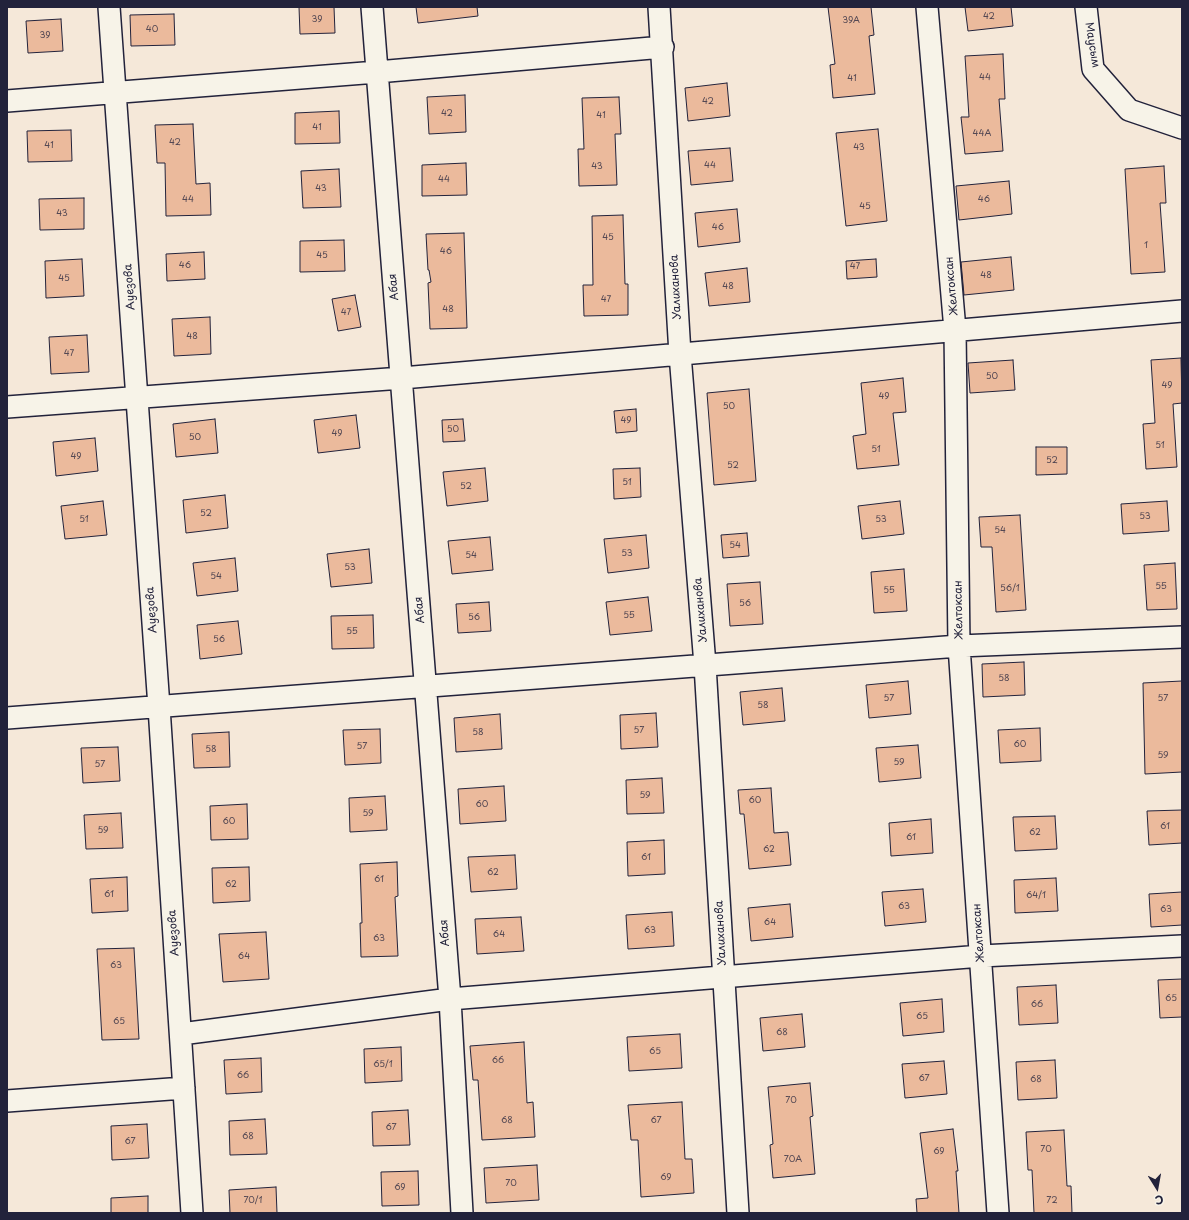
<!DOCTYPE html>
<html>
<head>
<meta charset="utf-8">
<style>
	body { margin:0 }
	#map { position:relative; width:1189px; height:1220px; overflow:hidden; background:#f5e8d9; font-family:"Playpen Sans",sans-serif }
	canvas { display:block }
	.frame { position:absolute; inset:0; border:8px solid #22223b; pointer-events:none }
	.north { position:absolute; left:1137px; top:1168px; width:40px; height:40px; -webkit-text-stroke:3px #f7f3e8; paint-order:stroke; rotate:169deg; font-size:11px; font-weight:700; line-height:16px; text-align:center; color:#22223b }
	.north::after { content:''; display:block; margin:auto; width:14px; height:18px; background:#22223b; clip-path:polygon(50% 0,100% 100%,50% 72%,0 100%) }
</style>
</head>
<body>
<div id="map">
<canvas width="1189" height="1220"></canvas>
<div class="frame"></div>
<div class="north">С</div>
</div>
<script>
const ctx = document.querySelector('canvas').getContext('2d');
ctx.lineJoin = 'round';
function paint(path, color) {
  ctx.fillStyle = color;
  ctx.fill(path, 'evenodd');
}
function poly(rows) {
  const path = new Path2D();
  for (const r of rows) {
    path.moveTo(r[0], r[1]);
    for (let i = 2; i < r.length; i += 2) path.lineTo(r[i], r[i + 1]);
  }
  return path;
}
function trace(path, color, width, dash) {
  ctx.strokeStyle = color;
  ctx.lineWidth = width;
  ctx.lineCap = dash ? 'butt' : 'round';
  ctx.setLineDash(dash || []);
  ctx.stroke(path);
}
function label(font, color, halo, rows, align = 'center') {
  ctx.font = font + ' "Playpen Sans",sans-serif';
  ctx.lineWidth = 4;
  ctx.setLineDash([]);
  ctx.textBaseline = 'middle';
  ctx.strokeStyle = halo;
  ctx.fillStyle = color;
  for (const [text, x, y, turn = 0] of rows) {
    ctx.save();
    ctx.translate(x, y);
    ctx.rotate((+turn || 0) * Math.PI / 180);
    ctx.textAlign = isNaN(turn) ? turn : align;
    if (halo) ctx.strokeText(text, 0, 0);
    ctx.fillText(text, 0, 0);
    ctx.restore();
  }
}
const building = poly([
	[299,7,334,7,335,33,300,34,299,7],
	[416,7,477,7,478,16,418,23,416,7],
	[828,7,871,7,874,35,869,36,875,94,833,98,830,65,835,64,828,7],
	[965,7,1011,7,1013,26,968,31,965,7],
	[174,14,175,45,131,46,130,15,174,14],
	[61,19,63,51,28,53,26,21,61,19],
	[1003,54,1005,99,999,99,1003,151,965,154,961,117,969,117,965,56,1003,54],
	[727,83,730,116,688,121,685,88,727,83],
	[465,95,466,132,429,134,427,97,465,95],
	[619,97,621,134,615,134,617,185,579,186,578,149,584,149,582,98,619,97],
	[339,111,340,143,295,144,295,113,339,111],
	[193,124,196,184,210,183,211,215,166,216,165,163,157,163,155,125,193,124],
	[878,129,887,221,846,226,836,133,878,129],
	[71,130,72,161,28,162,27,131,71,130],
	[730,148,733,181,691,185,688,151,730,148],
	[466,163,467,195,422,196,422,165,466,163],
	[1164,166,1166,203,1160,203,1165,272,1131,274,1125,169,1164,166],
	[339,169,341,207,303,208,301,171,339,169],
	[1009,181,1012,214,959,220,956,186,1009,181],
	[84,198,84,229,40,230,39,199,84,198],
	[737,209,740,242,698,247,695,213,737,209],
	[623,215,625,284,628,284,628,315,584,316,583,285,593,285,592,216,623,215],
	[464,233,467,328,430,329,428,283,431,282,429,270,428,270,426,234,464,233],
	[344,240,345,271,300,272,300,241,344,240],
	[204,252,205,279,167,281,166,254,204,252],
	[1011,257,1014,290,964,295,961,262,1011,257],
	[82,259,84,296,46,298,45,261,82,259],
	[876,259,877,277,847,279,846,261,876,259],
	[747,268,750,302,709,306,705,273,747,268],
	[355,295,361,327,338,331,332,299,355,295],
	[210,317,211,354,174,356,172,319,210,317],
	[87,335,89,372,51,374,49,337,87,335],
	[1181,358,1182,403,1173,404,1177,467,1146,469,1143,424,1155,423,1151,360,1181,358],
	[1013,360,1015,390,970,393,968,363,1013,360],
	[903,378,906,412,893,413,899,465,857,469,853,436,866,434,861,383,903,378],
	[749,389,756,481,714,485,707,393,749,389],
	[636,409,637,431,616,433,614,411,636,409],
	[356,415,360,448,318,453,314,420,356,415],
	[215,419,218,453,176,457,173,424,215,419],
	[463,419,465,441,443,442,442,420,463,419],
	[95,438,98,471,56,476,53,442,95,438],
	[1036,447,1067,447,1067,474,1036,475,1036,447],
	[485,468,488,501,447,506,443,472,485,468],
	[640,468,641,497,614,499,613,469,640,468],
	[225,495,228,528,186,533,183,500,225,495],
	[103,501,107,535,65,539,61,506,103,501],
	[900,501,904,534,862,539,858,506,900,501],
	[1167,501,1169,531,1123,534,1121,504,1167,501],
	[1020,515,1026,610,996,612,992,547,981,547,979,517,1020,515],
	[747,533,749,556,723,558,721,535,747,533],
	[646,535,649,568,608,573,604,539,646,535],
	[490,537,493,570,452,574,448,541,490,537],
	[369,549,372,583,331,587,327,554,369,549],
	[235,558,238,591,197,596,193,563,235,558],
	[1175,563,1177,609,1147,610,1144,565,1175,563],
	[904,569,907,611,874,613,871,572,904,569],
	[760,582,763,624,730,626,727,584,760,582],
	[648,597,652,631,610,635,606,602,648,597],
	[489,602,491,631,458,633,456,604,489,602],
	[373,615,374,648,332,649,331,616,373,615],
	[238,621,242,654,200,659,197,625,238,621],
	[1024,662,1025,695,983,697,982,664,1024,662],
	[908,681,911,714,869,718,866,685,908,681],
	[1182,681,1182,772,1145,774,1143,683,1182,681],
	[782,688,785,721,743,725,740,692,782,688],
	[656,713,658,747,621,749,620,715,656,713],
	[500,714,502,749,456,752,454,718,500,714],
	[1040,728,1041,761,1000,763,998,730,1040,728],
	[380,729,381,763,345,765,343,730,380,729],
	[229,732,230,767,194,768,192,734,229,732],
	[918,745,921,778,879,782,876,748,918,745],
	[118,747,120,781,83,783,81,748,118,747],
	[662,778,664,813,627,814,626,780,662,778],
	[504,786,506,821,460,824,458,789,504,786],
	[771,788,774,833,788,832,791,865,749,869,744,814,740,814,738,790,771,788],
	[385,796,387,830,350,832,349,798,385,796],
	[247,804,248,839,211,840,210,806,247,804],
	[1182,810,1182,843,1149,845,1147,811,1182,810],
	[121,813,123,848,86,849,84,815,121,813],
	[1055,816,1057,849,1015,851,1013,817,1055,816],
	[931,819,933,853,891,856,889,823,931,819],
	[664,840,665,874,628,876,627,842,664,840],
	[515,855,517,889,471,892,468,857,515,855],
	[397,862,398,896,395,897,398,956,361,957,360,923,362,923,360,864,397,862],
	[249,867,250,901,213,903,212,868,249,867],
	[127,877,128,911,92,913,90,879,127,877],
	[1056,878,1058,911,1015,913,1014,880,1056,878],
	[923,889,926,922,885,926,882,892,923,889],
	[1182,892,1182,925,1151,927,1149,894,1182,892],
	[790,904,793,937,751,941,748,908,790,904],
	[672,912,674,946,628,949,626,915,672,912],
	[521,917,524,951,477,954,475,919,521,917],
	[266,932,269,979,223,982,219,934,266,932],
	[134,948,139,1039,102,1040,97,949,134,948],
	[1182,979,1182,1017,1160,1018,1158,980,1182,979],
	[1056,985,1058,1023,1019,1025,1017,987,1056,985],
	[942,999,944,1032,903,1036,900,1003,942,999],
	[802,1014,805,1047,763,1051,760,1018,802,1014],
	[680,1034,682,1068,629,1071,627,1037,680,1034],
	[524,1042,527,1103,533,1102,535,1137,482,1140,478,1080,473,1080,470,1046,524,1042],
	[401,1047,402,1081,365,1083,364,1049,401,1047],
	[261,1058,262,1092,226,1094,224,1060,261,1058],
	[1055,1060,1057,1098,1018,1100,1016,1062,1055,1060],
	[944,1061,947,1094,905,1098,902,1064,944,1061],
	[810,1083,813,1116,810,1117,815,1174,773,1178,770,1145,773,1144,768,1087,810,1083],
	[682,1102,685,1159,692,1159,694,1193,641,1197,638,1140,631,1140,628,1105,682,1102],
	[408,1110,410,1145,373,1146,372,1112,408,1110],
	[265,1119,267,1154,230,1155,229,1121,265,1119],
	[147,1124,149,1158,112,1160,111,1126,147,1124],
	[953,1129,958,1171,956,1171,959,1213,917,1213,916,1199,928,1198,920,1133,953,1129],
	[1064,1130,1067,1186,1071,1186,1072,1213,1034,1213,1032,1170,1028,1170,1026,1132,1064,1130],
	[537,1165,539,1200,486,1203,484,1168,537,1165],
	[418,1171,419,1205,382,1206,381,1172,418,1171],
	[276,1187,277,1213,230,1213,229,1190,276,1187],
	[148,1196,148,1213,111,1213,111,1198,148,1196]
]);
paint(building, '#ebba9c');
trace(building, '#22223b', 1);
const minor = poly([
	[109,7,159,707,192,1213],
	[372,7,450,999,462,1213],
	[659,7,680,354,705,665,738,1213],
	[927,7,955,330,959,646,998,1213],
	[1086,7,1093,69,1129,110,1182,128],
	[7,101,377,72,663,47],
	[7,407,402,378,1182,311],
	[7,718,959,646,1182,637],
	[181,1034,450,999,981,956,1182,946],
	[7,1101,184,1088]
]);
trace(minor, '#22223b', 24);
trace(minor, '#f7f3e8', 21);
label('9px', '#544853', null, [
	["42",989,17],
	["39",317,20],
	["39А",851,21],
	["40",152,30],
	["39",45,36],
	["44",985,78],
	["41",852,79],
	["42",708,102],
	["42",447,114],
	["41",601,116],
	["41",317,128],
	["44А",982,134],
	["42",175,143],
	["41",49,146],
	["43",859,148],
	["44",710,166],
	["43",597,167],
	["44",444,180],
	["43",321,189],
	["44",188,200],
	["46",984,200],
	["45",865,207],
	["43",62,214],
	["46",718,228],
	["45",608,238],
	["1",1146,246],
	["46",446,252],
	["45",322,256],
	["46",185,266],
	["47",855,267],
	["48",986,276],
	["45",64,279],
	["48",728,287],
	["47",606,300],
	["48",448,310],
	["47",346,313],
	["48",192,337],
	["47",69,354],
	["50",992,377],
	["49",1167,386],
	["49",884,397],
	["50",729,407],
	["49",626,421],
	["50",453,430],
	["49",337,434],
	["50",195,438],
	["51",1160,446],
	["51",876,450],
	["49",76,457],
	["52",1052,461],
	["52",733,466],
	["51",627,483],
	["52",466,487],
	["52",206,514],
	["53",1145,517],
	["51",84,520],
	["53",881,520],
	["54",1000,531],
	["54",735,546],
	["53",627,554],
	["54",471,556],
	["53",350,568],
	["54",216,577],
	["55",1161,587],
	["56/1",1010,589],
	["55",889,591],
	["56",745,604],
	["55",629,616],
	["56",474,618],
	["55",352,632],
	["56",219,640],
	["58",1004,679],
	["57",889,699],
	["57",1163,699],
	["58",763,706],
	["57",639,731],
	["58",478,733],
	["60",1020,745],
	["57",362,747],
	["58",211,750],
	["59",1163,756],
	["59",899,763],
	["57",100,765],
	["59",645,796],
	["60",755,801],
	["60",482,805],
	["59",368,814],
	["60",229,822],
	["61",1165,827],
	["59",103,831],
	["62",1035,833],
	["61",911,838],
	["62",769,850],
	["61",646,858],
	["62",493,873],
	["61",379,880],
	["62",231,885],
	["61",109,895],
	["64/1",1036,896],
	["63",904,907],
	["63",1166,910],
	["64",770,923],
	["63",650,931],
	["64",499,935],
	["63",379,939],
	["64",244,957],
	["63",116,966],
	["65",1171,999],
	["66",1037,1005],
	["65",922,1017],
	["65",119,1022],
	["68",782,1033],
	["65",655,1052],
	["66",498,1061],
	["65/1",383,1065],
	["66",243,1076],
	["67",924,1079],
	["68",1036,1080],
	["70",791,1101],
	["68",507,1121],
	["67",656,1121],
	["67",391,1128],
	["68",248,1137],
	["67",130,1142],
	["70",1046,1150],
	["69",939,1152],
	["70А",793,1160],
	["69",666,1178],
	["70",511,1184],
	["69",400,1188],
	["70/1",253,1201],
	["72",1052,1201]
]);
label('11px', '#22223b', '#f7f3e8', [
	["Маусым",1092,45,81],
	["Желтоксан",952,286,-95],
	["Ауезова",130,287,-94],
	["Абая",394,287,-95],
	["Уалиханова",676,287,-93],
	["Ауезова",152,610,-94],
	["Абая",420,610,-95],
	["Уалиханова",701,610,-95],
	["Желтоксан",959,610,-91],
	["Ауезова",174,933,-94],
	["Абая",445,933,-94],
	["Уалиханова",721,933,-93],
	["Желтоксан",979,933,-94]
]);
</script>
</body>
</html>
